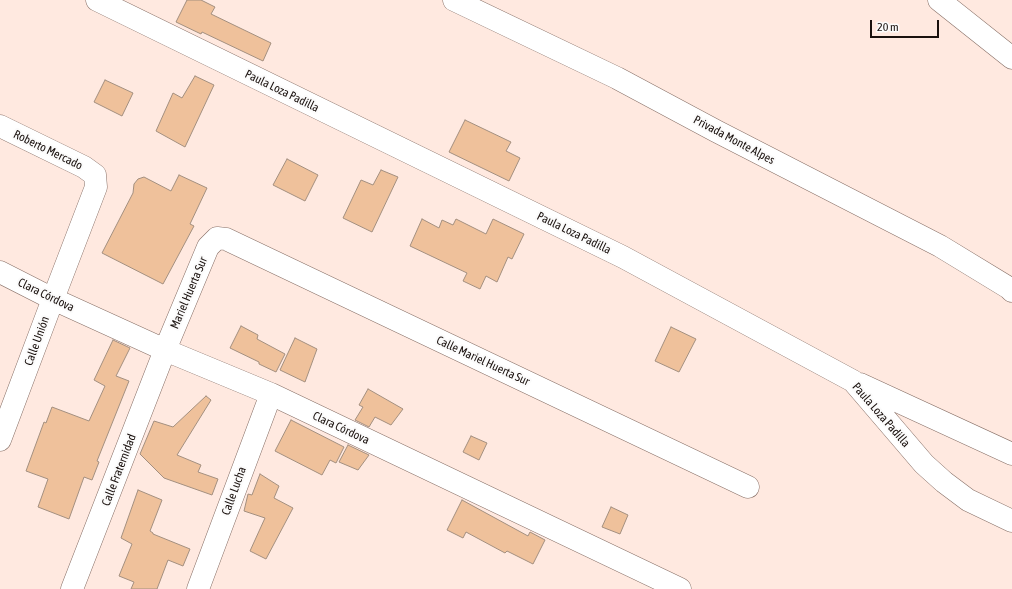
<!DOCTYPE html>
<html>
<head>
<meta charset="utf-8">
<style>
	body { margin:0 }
	#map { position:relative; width:1012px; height:589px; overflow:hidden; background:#ffe9e0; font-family:"Asap Condensed",sans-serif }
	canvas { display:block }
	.scale { position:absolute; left:870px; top:20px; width:69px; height:18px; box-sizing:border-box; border:2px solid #1a110e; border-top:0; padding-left:5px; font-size:12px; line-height:14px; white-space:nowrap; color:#1a110e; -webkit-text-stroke:3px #fbfbfb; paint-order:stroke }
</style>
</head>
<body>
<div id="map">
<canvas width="1012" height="589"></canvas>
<div class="scale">20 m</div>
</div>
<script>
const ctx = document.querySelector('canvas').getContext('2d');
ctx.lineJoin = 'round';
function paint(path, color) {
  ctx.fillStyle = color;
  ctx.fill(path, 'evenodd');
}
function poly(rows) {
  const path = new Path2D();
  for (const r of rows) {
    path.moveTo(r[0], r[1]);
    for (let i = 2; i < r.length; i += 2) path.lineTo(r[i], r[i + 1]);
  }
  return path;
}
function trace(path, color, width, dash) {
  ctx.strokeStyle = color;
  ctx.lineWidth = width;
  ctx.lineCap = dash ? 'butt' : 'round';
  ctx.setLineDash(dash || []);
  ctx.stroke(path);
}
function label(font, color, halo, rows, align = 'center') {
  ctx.font = font + ' "Asap Condensed",sans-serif';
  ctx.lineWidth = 4;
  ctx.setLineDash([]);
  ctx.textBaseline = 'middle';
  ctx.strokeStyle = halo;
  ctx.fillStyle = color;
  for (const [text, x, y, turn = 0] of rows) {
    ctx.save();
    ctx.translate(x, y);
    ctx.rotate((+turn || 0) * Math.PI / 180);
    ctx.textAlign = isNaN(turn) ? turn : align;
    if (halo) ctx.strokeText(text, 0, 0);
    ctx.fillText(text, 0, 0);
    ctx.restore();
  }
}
const building = poly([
	[187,0,201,0,215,7,211,14,271,43,263,61,202,32,201,34,176,22,187,0],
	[195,76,214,85,185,147,156,131,173,93,182,98,195,76],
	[105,80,133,93,122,116,94,102,105,80],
	[465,120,511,142,506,151,520,158,509,181,449,152,465,120],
	[287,159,318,175,305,201,273,185,287,159],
	[381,170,398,177,372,232,343,218,361,180,373,185,381,170],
	[179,175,207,188,190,224,194,226,163,284,102,253,133,193,134,184,138,179,144,177,171,191,179,175],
	[422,219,439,228,442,220,453,225,456,219,486,234,493,219,524,234,512,259,508,257,497,282,486,276,480,289,463,281,467,273,410,246,422,219],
	[241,326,258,335,257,339,285,354,276,372,259,364,259,362,230,348,241,326],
	[671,327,696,339,679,372,655,361,671,327],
	[295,338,317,349,305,382,280,370,295,338],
	[113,340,130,348,116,376,129,381,97,461,99,462,92,480,84,477,69,519,38,507,48,479,26,471,44,422,46,423,52,407,89,421,105,386,94,380,113,340],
	[368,389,403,409,391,425,375,417,369,427,355,420,363,407,359,405,368,389],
	[206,396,211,400,177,455,201,465,198,472,218,479,212,495,164,478,140,454,154,421,173,427,206,396],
	[291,420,344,447,336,463,330,460,322,475,275,451,291,420],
	[471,436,487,443,479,460,463,452,471,436],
	[348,445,369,455,358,470,339,462,348,445],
	[260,474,279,486,274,498,293,508,266,559,250,551,265,518,244,511,248,494,252,495,260,474],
	[138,490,162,500,150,531,153,533,153,534,190,549,183,566,168,560,157,589,131,589,134,582,119,576,132,544,121,538,138,490],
	[462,500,528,536,530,532,545,540,533,564,507,551,505,553,466,532,463,538,447,530,462,500],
	[611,507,628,515,620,534,602,527,611,507]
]);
paint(building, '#efc19b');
trace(building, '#a38f7f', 1);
const minor = poly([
	[97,0,623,257,853,381,924,464,944,482,968,500,1012,521],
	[454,0,617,78,716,131,940,246,1009,288,1012,291],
	[939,0,1012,58],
	[0,126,84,167,95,175,96,187,53,299,0,440],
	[0,272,53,299,165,350,271,394,680,589],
	[860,384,1012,454],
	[72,589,165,350,208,247,217,238,226,239,748,487],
	[198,589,271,394]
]);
trace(minor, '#876f66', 23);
trace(minor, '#fff', 22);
label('12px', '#1a110e', '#fbfbfb', [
	["Paula Loza Padilla",282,91,26],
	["Privada Monte Alpes",734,140,28],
	["Roberto Mercado",48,150,26],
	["Paula Loza Padilla",574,233,26],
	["Mariel Huerta Sur",189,293,-67],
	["Clara Córdova",46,295,26],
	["Calle Unión",37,341,-70],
	["Calle Mariel Huerta Sur",483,361,25],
	["Paula Loza Padilla",881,415,49],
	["Clara Córdova",341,428,25],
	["Calle Fraternidad",119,470,-69],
	["Calle Lucha",234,491,-70]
]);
</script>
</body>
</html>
